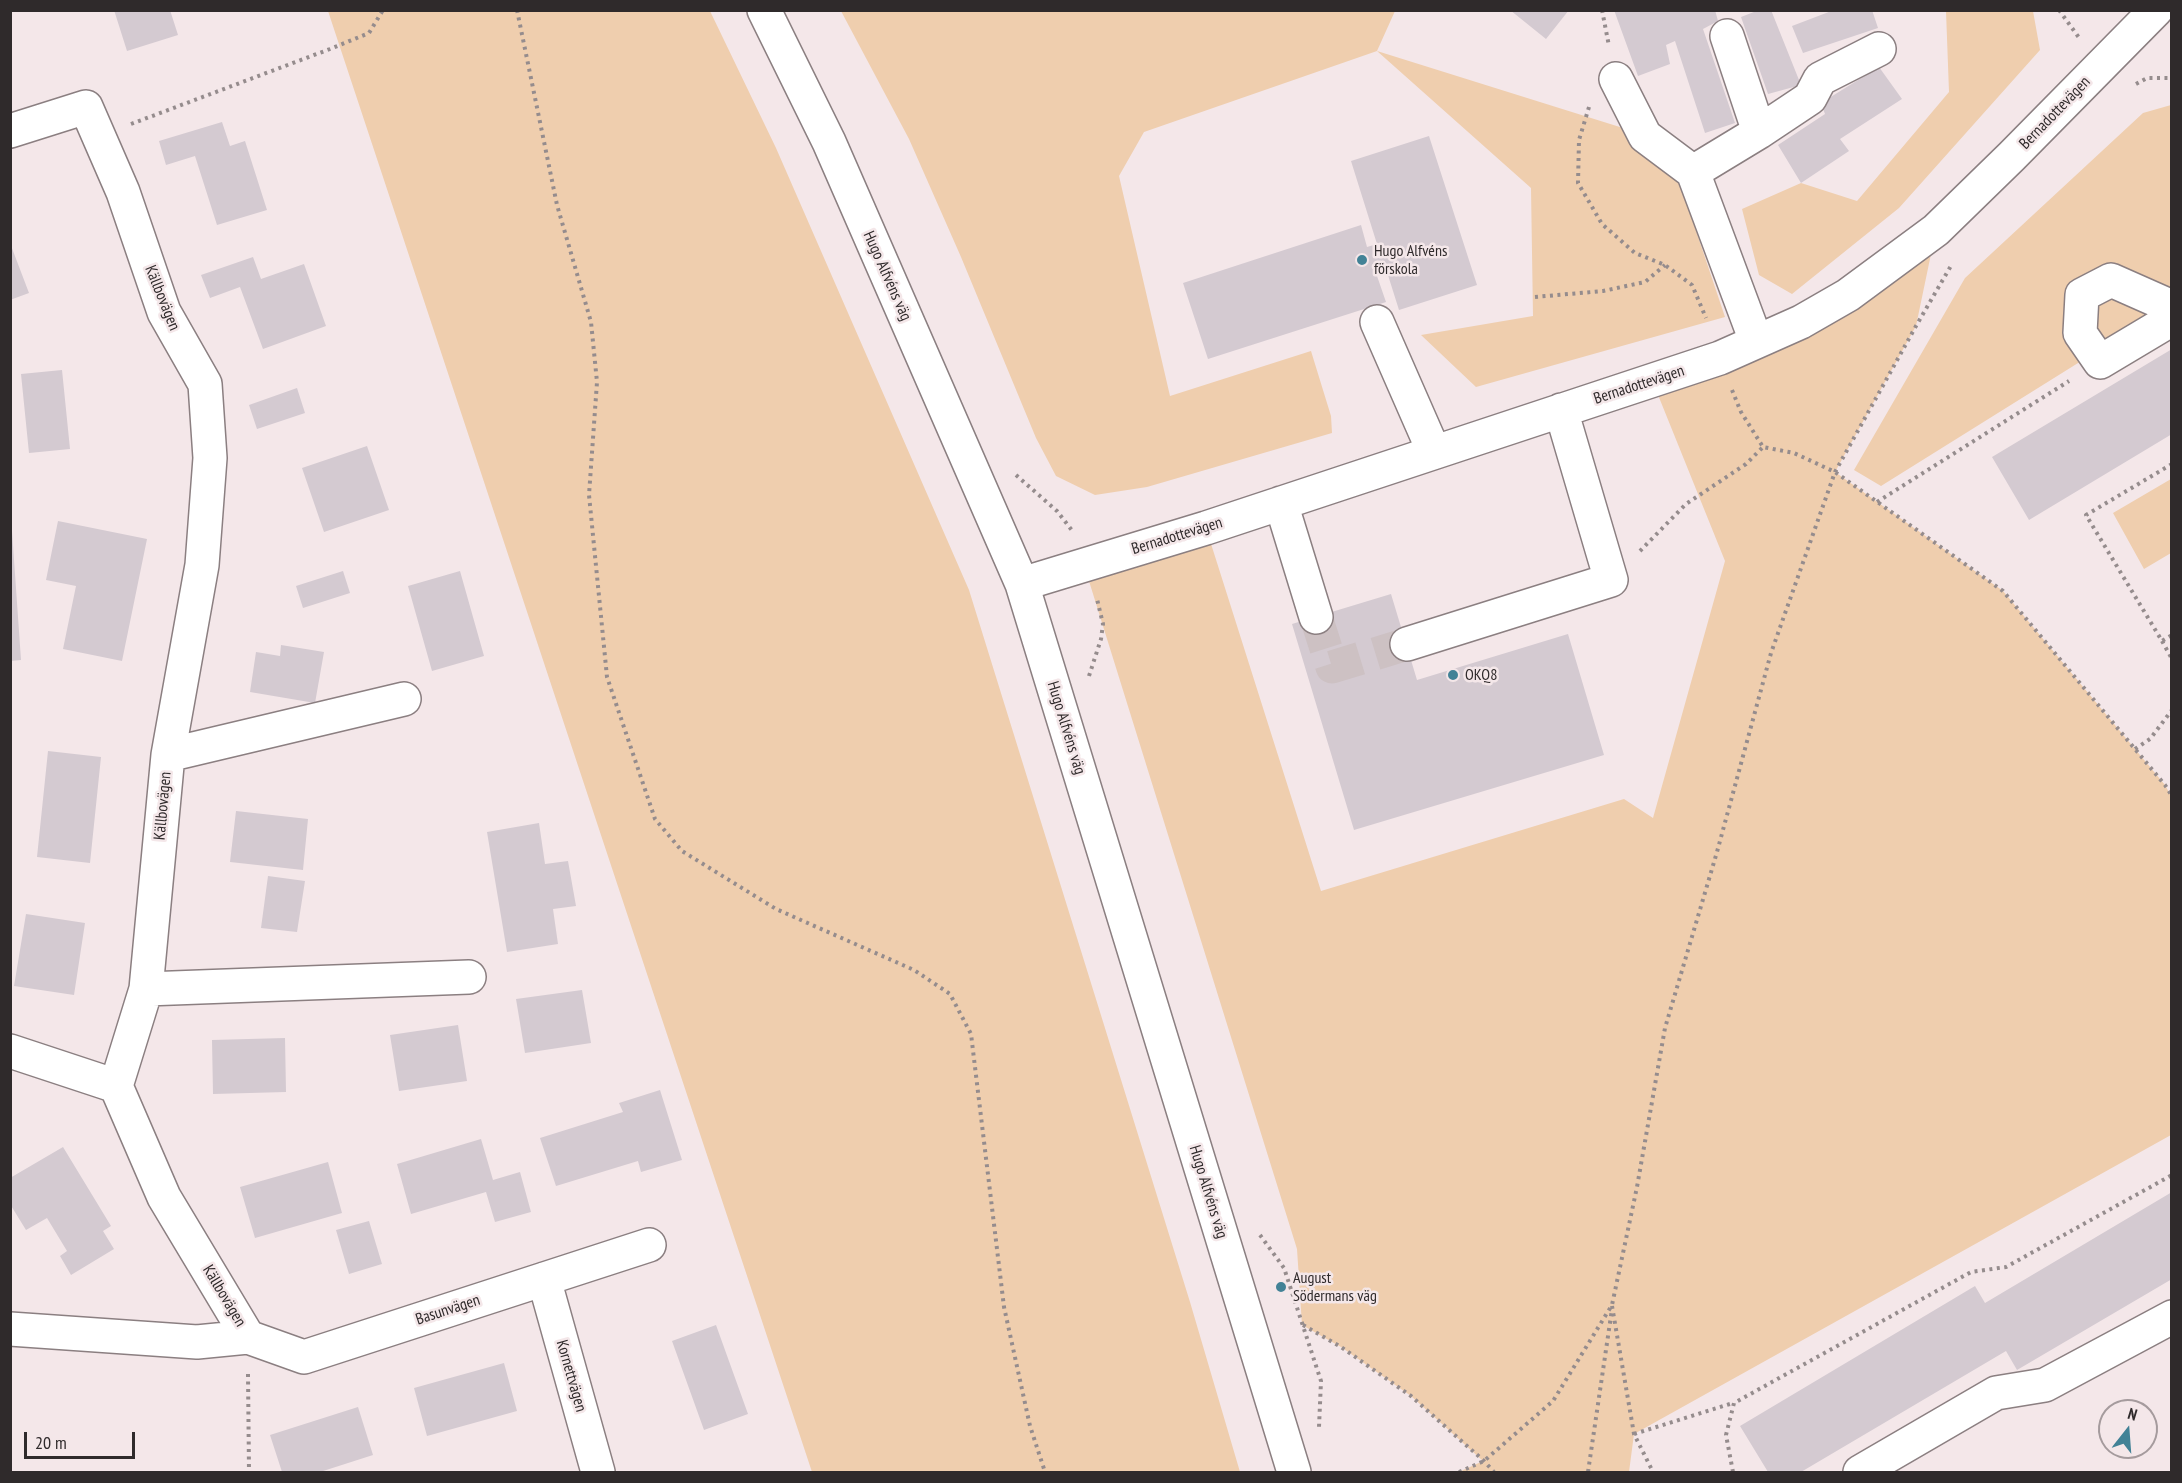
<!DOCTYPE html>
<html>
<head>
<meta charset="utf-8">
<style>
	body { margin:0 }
	#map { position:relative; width:2182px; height:1483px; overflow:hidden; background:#f4e7e9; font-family:"PT Sans Narrow",sans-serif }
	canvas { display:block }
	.frame { position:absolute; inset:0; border:12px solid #2f2a2b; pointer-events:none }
	.north { position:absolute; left:2098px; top:1399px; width:60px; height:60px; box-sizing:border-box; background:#f4e7e9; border:2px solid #a59b9d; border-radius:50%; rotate:17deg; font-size:16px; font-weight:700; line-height:24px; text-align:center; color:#2f2a2b }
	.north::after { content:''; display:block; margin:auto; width:21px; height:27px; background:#428296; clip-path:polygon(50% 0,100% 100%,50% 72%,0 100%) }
	.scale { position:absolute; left:24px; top:1432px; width:111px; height:27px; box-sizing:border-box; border:3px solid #2f2a2b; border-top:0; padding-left:8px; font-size:18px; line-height:21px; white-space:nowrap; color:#2f2a2b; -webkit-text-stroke:4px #f4e7e9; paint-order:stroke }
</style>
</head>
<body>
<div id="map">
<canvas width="2182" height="1483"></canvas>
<div class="frame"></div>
<div class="north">N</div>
<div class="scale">20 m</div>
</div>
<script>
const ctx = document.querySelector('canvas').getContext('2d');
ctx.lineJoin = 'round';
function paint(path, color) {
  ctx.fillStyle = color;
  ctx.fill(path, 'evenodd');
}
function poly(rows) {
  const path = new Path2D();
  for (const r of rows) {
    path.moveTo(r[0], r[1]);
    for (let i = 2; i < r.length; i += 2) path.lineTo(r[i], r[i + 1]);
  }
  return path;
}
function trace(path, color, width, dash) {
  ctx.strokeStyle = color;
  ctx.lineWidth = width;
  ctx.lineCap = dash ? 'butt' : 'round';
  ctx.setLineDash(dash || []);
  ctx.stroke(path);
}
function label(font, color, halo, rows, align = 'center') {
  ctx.font = font + ' "PT Sans Narrow",sans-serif';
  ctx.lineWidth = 5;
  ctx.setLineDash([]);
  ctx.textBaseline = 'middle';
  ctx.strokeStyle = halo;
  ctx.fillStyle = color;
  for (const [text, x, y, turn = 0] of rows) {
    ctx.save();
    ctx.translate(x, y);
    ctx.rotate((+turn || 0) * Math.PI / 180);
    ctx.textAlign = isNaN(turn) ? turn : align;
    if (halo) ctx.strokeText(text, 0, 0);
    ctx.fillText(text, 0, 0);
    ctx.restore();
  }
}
paint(poly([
	[328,11,710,11,776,148,969,590,1190,1302,1240,1472,812,1472],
	[841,11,1395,11,1377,51,1623,128,1679,180,1725,317,1476,387,1421,335,1533,316,1531,188,1377,51,1144,132,1119,176,1170,396,1311,351,1331,416,1332,433,1147,487,1095,495,1056,476,1036,438,961,257,909,139],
	[1946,11,2033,11,2040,50,1899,208,1792,294,1759,275,1742,209,1801,183,1857,201,1949,92],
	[2171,105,2171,305,1881,486,1854,470,1965,278,2143,113],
	[1936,230,1916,326,1835,472,2003,591,2165,785,2171,796,2171,1135,1634,1434,1629,1472,1459,1472,1483,1461,1411,1396,1341,1347,1302,1325,1297,1249,1084,565,1206,528,1321,891,1624,799,1653,818,1725,561,1652,380,1720,358],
	[2171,479,2171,553,2144,569,2113,513]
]), '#efceae');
paint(poly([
	[114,10,170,10,178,35,127,51],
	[1510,10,1569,10,1546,39],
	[1614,10,1715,10,1718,21,1703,29,1735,123,1705,133,1675,41,1666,45,1670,64,1638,76],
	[1759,10,1771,10,1801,85,1768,94,1741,17],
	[1834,10,1872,10,1878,28,1803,53,1792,26],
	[1879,67,1902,99,1840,139,1849,151,1801,183,1778,145,1825,114,1821,103],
	[222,122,230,146,245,141,267,210,217,225,195,156,166,165,159,141],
	[1429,136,1477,285,1399,310,1387,272,1377,276,1386,302,1208,359,1183,283,1361,225,1367,247,1377,244,1351,161],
	[10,243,29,293,10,300],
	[253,257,261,279,304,264,326,326,263,349,240,287,210,298,201,275],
	[2172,349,2172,434,2029,520,1992,457],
	[62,370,70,449,29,453,21,374],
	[297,388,305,413,257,429,249,405],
	[367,446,389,510,324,532,302,468],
	[58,521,147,539,122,661,63,649,76,586,46,580],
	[10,531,12,531,21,660,10,661],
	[343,571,350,593,303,608,296,586],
	[460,571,484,656,432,671,408,586],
	[1391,594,1417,680,1568,634,1604,755,1354,830,1292,624],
	[281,645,324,652,315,703,250,692,256,652,280,656],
	[48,751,101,757,90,863,37,857],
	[236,811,308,819,303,870,230,862],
	[539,823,545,864,568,861,576,906,553,909,558,944,507,952,487,832],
	[268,876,305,881,297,932,261,928],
	[26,914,85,923,74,995,14,986],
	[582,990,591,1043,525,1053,516,999],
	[458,1025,467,1081,399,1091,390,1035],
	[285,1038,286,1092,213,1094,212,1040],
	[660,1090,682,1160,641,1172,638,1161,556,1186,540,1138,623,1112,619,1103],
	[481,1139,493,1180,520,1172,531,1212,495,1222,486,1192,411,1214,397,1164],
	[63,1147,111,1226,103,1231,114,1249,71,1275,60,1256,67,1251,47,1218,26,1230,10,1204,10,1178],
	[328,1162,342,1213,255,1238,240,1187],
	[2172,1192,2172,1279,2017,1370,2006,1351,1801,1472,1768,1472,1740,1426,1975,1286,1985,1303],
	[369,1221,382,1264,349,1274,336,1230],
	[716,1325,748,1414,704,1430,672,1341],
	[504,1363,517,1411,427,1436,414,1388],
	[358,1407,373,1455,320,1472,282,1472,270,1435]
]), '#d4cad1');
trace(poly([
	[1316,617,1332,667,1407,644]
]), '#cdc1c3', 33, [33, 16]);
const minor = poly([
	[764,10,829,142,1022,584,1294,1472],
	[1616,79,1645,136,1693,172,1756,341],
	[10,131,86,107,123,192,164,312,205,384,210,458,202,565,168,755,146,989,116,1086,164,1197,248,1337,197,1342,10,1329],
	[1759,132,1810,98,1820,79,1879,49],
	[1693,172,1759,132,1727,36],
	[2172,307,2111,280,2082,295,2080,333,2100,362,2172,319],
	[1377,322,1434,452],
	[1281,503,1316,617],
	[1022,584,1206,528,1720,358,1801,322,1848,295,1936,230,2012,156,2156,10],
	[1407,644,1611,580,1561,410],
	[168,755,404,699],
	[146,989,469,977],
	[10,1051,116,1086],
	[544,1279,598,1472],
	[248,1337,304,1357,649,1245],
	[1860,1472,1996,1393,2045,1385,2172,1317]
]);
trace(minor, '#8b7f81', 36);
trace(poly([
	[517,10,557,205,591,322,597,382,589,495,607,677,655,819,682,851,776,909,914,970,950,994,971,1034,1004,1307,1030,1426,1045,1472],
	[1602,10,1609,46],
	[2059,10,2080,39],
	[2136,84,2147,78,2172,78],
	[1589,107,1579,140,1578,183,1602,224,1635,253,1665,265,1692,285,1706,318],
	[131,124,330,49,369,33,383,10],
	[1535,297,1603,291,1645,282,1665,265],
	[1732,390,1741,412,1763,447,1794,453,1835,472,2003,591,2165,785,2172,796],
	[2172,464,2086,515,2162,641,2172,635],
	[1016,475,1057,511,1074,533],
	[1877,502,2069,381],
	[1640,551,1686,504,1746,464,1763,447],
	[2162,641,2172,659],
	[1089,676,1101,639,1103,624,1097,599],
	[2135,749,2150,739,2172,710],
	[1260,1235,1284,1268,1321,1381,1319,1427],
	[1612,1306,1634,1434,1653,1472],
	[1303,1325,1341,1347,1411,1396,1484,1461,1494,1472],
	[248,1374,249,1472],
	[1634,1434,1733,1403],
	[1459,1472,1484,1461,1553,1401,1612,1305,1637,1187,1665,1028,1717,852,1771,653,1835,472,1916,326,1952,264],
	[1588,1472,1612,1309],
	[1733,1472,1726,1435,1734,1403,1971,1272,2006,1267,2172,1175]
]), '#958c8d', 4, [3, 4.5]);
trace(minor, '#fff', 33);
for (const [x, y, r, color] of [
	[1362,260,6,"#428296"],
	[1453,675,6,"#428296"],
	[1281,1287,6,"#428296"]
]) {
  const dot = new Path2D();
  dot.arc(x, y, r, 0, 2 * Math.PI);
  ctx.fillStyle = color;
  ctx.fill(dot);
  trace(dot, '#f4e7e9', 2);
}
label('16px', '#2f2a2b', '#f4e7e9', [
	["Bernadottevägen",2055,113,-46],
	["Hugo Alfvéns väg",887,276,66],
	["Källbovägen",162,298,68],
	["Bernadottevägen",1639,385,-18],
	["Bernadottevägen",1177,536,-17],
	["Hugo Alfvéns väg",1066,728,73],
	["Källbovägen",163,806,-85],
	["Hugo Alfvéns väg",1208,1192,73],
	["Källbovägen",224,1296,59],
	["Basunvägen",448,1310,-18],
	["Kornettvägen",571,1376,74]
]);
label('16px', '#2f2a2b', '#f4e7e9', [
	["Hugo Alfvéns",1374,251],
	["förskola",1374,269],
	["OKQ8",1465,675],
	["August",1293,1278],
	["Södermans väg",1293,1296]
], 'left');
</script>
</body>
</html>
